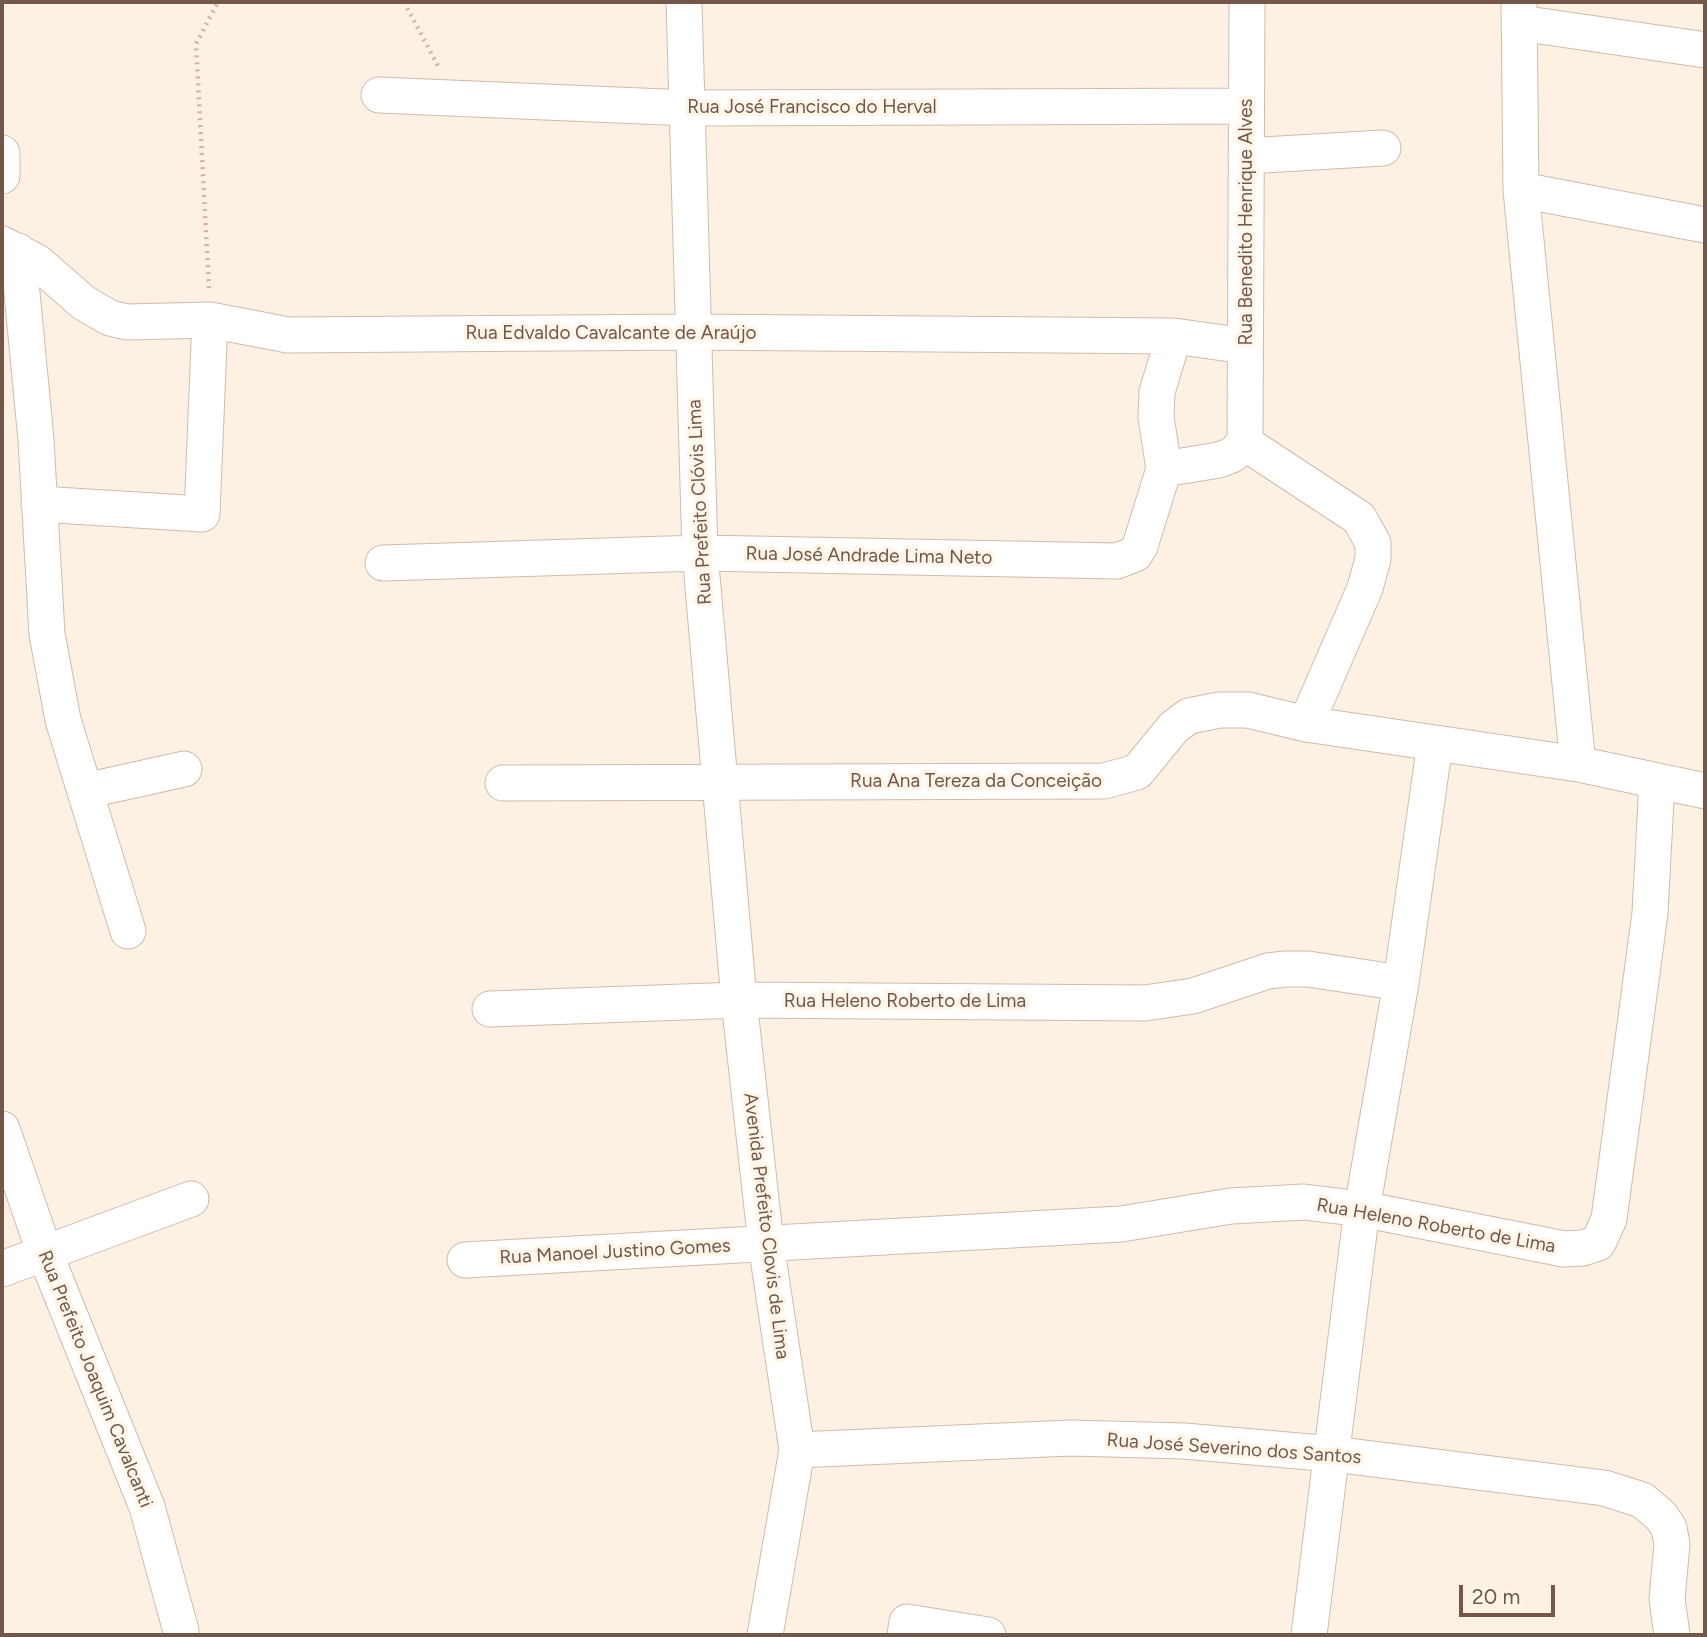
<!DOCTYPE html>
<html>
<head>
<meta charset="utf-8">
<style>
	body { margin:0 }
	#map { position:relative; width:1707px; height:1637px; overflow:hidden; background:#fcf1e3; font-family:Figtree,sans-serif }
	canvas { display:block }
	.frame { position:absolute; inset:0; border:4px solid #745749; pointer-events:none }
	.scale { position:absolute; left:1459px; top:1585px; width:96px; height:32px; box-sizing:border-box; border:4px solid #745749; border-top:0; padding-left:9px; font-size:21px; line-height:24px; white-space:nowrap; color:#745749; -webkit-text-stroke:5px #fff6e9; paint-order:stroke }
</style>
</head>
<body>
<div id="map">
<canvas width="1707" height="1637"></canvas>
<div class="frame"></div>
<div class="scale">20 m</div>
</div>
<script>
const ctx = document.querySelector('canvas').getContext('2d');
ctx.lineJoin = 'round';
function poly(rows) {
  const path = new Path2D();
  for (const r of rows) {
    path.moveTo(r[0], r[1]);
    for (let i = 2; i < r.length; i += 2) path.lineTo(r[i], r[i + 1]);
  }
  return path;
}
function trace(path, color, width, dash) {
  ctx.strokeStyle = color;
  ctx.lineWidth = width;
  ctx.lineCap = dash ? 'butt' : 'round';
  ctx.setLineDash(dash || []);
  ctx.stroke(path);
}
function label(font, color, halo, rows, align = 'center') {
  ctx.font = font + ' Figtree,sans-serif';
  ctx.lineWidth = 7;
  ctx.setLineDash([]);
  ctx.textBaseline = 'middle';
  ctx.strokeStyle = halo;
  ctx.fillStyle = color;
  for (const [text, x, y, turn = 0] of rows) {
    ctx.save();
    ctx.translate(x, y);
    ctx.rotate((+turn || 0) * Math.PI / 180);
    ctx.textAlign = isNaN(turn) ? turn : align;
    if (halo) ctx.strokeText(text, 0, 0);
    ctx.fillText(text, 0, 0);
    ctx.restore();
  }
}
const minor = poly([
	[684,2,700,553,739,1000,766,1244,797,1450,765,1635],
	[1519,2,1521,190,1578,764],
	[1520,23,1705,50],
	[379,95,688,108,1246,106],
	[2,153,2,176],
	[1246,156,1383,148],
	[1521,190,1705,225],
	[2,244,37,262,84,303,110,318,127,322,210,320,288,335,693,332,1174,336,1245,346],
	[18,251,36,440,47,634,63,720,128,931],
	[1245,443,1247,2],
	[1245,443,1359,518,1373,543,1373,559,1365,588,1306,724],
	[1164,469,1156,417,1157,392,1174,336],
	[39,504,202,514,210,320],
	[383,563,700,553,1117,561,1135,554,1140,546,1164,469,1219,460,1232,455,1245,443],
	[503,783,1104,781,1137,772,1174,727,1189,716,1219,710,1248,710,1306,724,1578,764,1705,791],
	[85,791,184,769],
	[490,1009,739,1000,1145,1003,1193,996,1268,971,1286,969,1308,969,1401,983],
	[2,1129,44,1251,147,1507,181,1631],
	[465,1260,1121,1224,1231,1206,1304,1202,1362,1209,1564,1249,1583,1248,1598,1243,1609,1219,1650,913,1657,781],
	[2,1269,191,1199],
	[797,1450,1070,1438,1184,1441,1333,1454,1604,1488,1642,1500,1661,1516,1669,1528,1672,1544,1667,1599,1672,1635],
	[905,1635,907,1622,988,1635],
	[1309,1635,1362,1209,1401,983,1435,743]
]);
trace(minor, '#d0bbac', 37);
trace(poly([
	[404,2,438,66],
	[209,288,196,44,218,2]
]), '#d7b29d', 4.5, [2, 5]);
trace(minor, '#fff', 35);
label('19px', '#745749', '#fff6e9', [
	["Rua José Francisco do Herval",812,107],
	["Rua Benedito Henrique Alves",1246,222,-90],
	["Rua Edvaldo Cavalcante de Araújo",611,333],
	["Rua Prefeito Clóvis Lima",700,502,-93],
	["Rua José Andrade Lima Neto",869,556,1],
	["Rua Ana Tereza da Conceição",976,781],
	["Rua Heleno Roberto de Lima",905,1001],
	["Avenida Prefeito Clovis de Lima",766,1226,83],
	["Rua Heleno Roberto de Lima",1436,1226,10],
	["Rua Manoel Justino Gomes",615,1252,-3],
	["Rua Prefeito Joaquim Cavalcanti",95,1379,68],
	["Rua José Severino dos Santos",1234,1449,4]
]);
</script>
</body>
</html>
